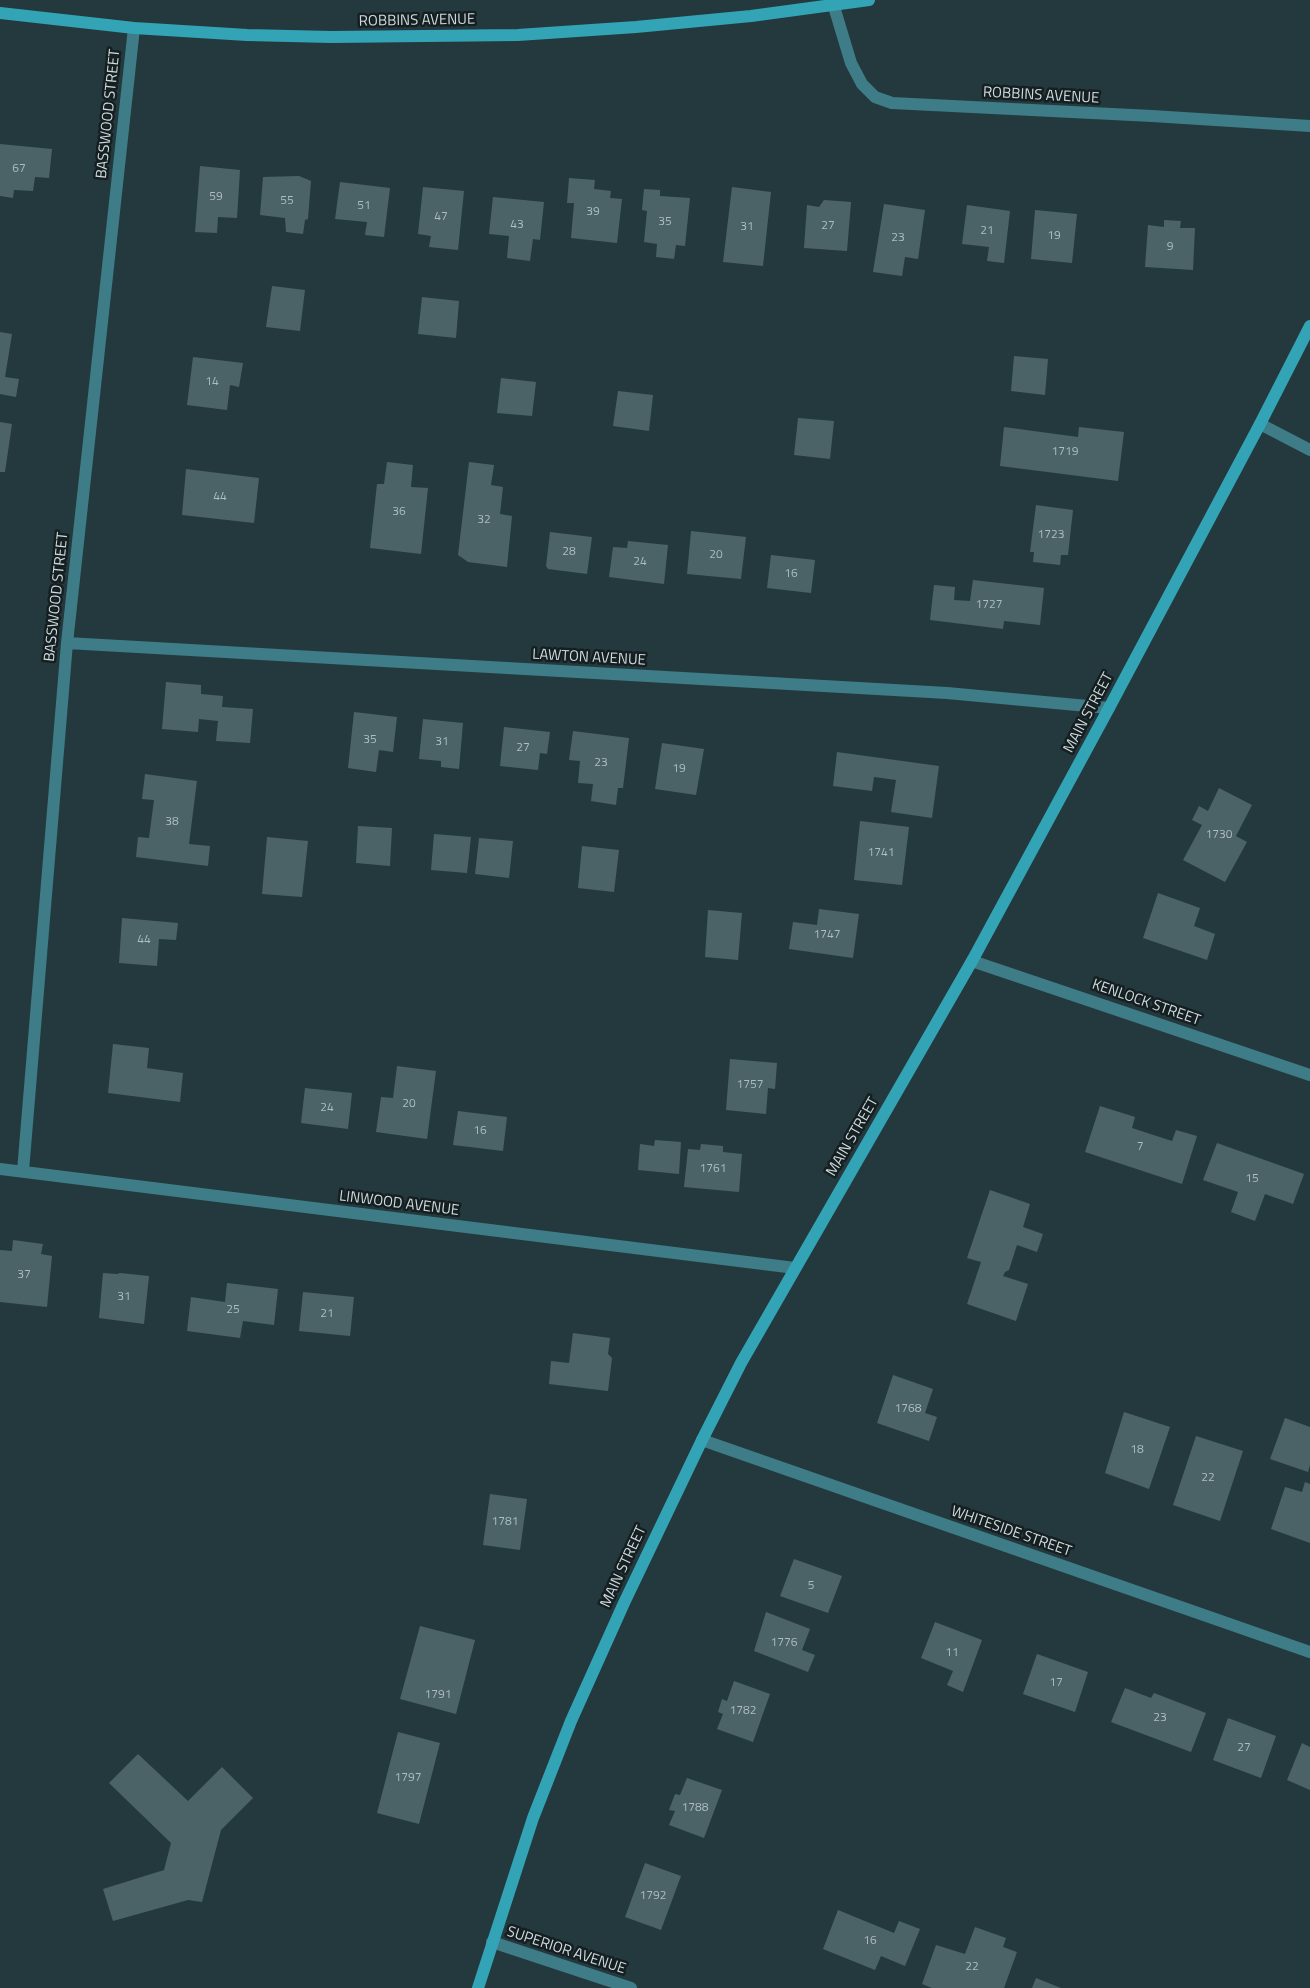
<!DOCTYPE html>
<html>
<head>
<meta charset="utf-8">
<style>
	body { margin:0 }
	canvas { display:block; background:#23393e }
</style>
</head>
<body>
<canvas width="1310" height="1988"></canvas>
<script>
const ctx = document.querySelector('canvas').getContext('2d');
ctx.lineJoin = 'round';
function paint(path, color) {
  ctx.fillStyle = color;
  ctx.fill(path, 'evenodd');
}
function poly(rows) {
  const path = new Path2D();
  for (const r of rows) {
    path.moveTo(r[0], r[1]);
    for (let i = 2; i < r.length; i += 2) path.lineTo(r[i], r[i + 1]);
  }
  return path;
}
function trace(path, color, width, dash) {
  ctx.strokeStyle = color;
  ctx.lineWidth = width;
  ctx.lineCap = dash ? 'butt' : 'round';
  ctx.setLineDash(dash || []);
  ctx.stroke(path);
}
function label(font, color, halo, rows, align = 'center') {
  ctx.font = font + ' "Titillium Web",sans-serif';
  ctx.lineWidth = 5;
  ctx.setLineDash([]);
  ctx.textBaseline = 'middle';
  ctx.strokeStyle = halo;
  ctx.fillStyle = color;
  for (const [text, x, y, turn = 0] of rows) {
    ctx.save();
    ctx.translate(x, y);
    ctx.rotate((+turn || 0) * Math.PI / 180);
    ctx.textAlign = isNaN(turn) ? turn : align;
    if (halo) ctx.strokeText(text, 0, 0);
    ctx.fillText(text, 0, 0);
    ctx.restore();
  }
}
paint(poly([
	[0,144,52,149,49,178,35,177,33,191,14,190,13,198,0,196],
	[200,166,240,170,237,218,218,217,217,233,195,232],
	[299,176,311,181,308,219,305,220,303,234,286,232,285,218,260,215,263,177],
	[569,178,595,180,594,189,611,191,610,198,622,199,617,243,571,238,574,203,567,203],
	[340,182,390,188,384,237,365,235,367,222,335,219],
	[423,187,464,191,458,250,429,247,431,236,418,234],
	[732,187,771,192,763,266,723,262],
	[644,189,660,190,660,196,690,198,685,246,676,245,674,259,656,257,657,244,644,242,647,211,642,210],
	[493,197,544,202,540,240,533,239,530,261,507,258,509,236,489,234],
	[824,200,851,202,847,251,804,248,807,205,819,207],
	[884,204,925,210,918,259,905,257,902,276,873,272],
	[967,205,1010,211,1004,263,987,261,989,247,962,244],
	[1035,210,1077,214,1072,263,1031,259],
	[1164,220,1181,221,1180,228,1195,228,1193,270,1145,267,1148,225,1164,227],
	[272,286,305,290,300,331,266,327],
	[422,297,459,301,456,338,418,334],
	[0,332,12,334,5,377,19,379,16,397,0,394],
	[1014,356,1048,359,1045,395,1011,391],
	[193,357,243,363,239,387,230,385,227,410,187,405],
	[501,378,536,382,532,416,497,413],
	[618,391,653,395,649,431,613,426],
	[798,418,834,421,830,459,794,455],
	[0,422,12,424,5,472,0,472],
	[1004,427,1078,437,1079,427,1124,432,1118,481,1000,466],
	[387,462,413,465,411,487,428,488,421,554,370,548,377,484,384,484],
	[469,462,494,465,491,485,503,487,500,514,512,516,507,567,468,562,458,555],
	[186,469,259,478,254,523,182,515],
	[1036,505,1073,510,1068,555,1061,555,1060,565,1033,562,1034,552,1030,552],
	[691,531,746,537,741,579,687,574],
	[550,532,592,537,587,574,548,569,546,566],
	[628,541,668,545,664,584,609,577,613,547,627,548],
	[771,555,815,560,811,593,767,588],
	[973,580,1044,588,1040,625,1004,621,1003,629,930,620,934,585,955,587,954,600,970,601],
	[166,682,201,685,201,694,223,696,222,707,253,709,250,743,216,741,218,721,199,719,198,732,162,729],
	[354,712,397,717,393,752,379,750,376,772,348,768],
	[423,719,463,723,459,769,441,767,441,761,419,759],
	[504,727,550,732,547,754,540,753,538,770,500,766],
	[573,731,629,738,623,788,618,788,616,805,591,801,593,784,578,783,580,761,569,760],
	[662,743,704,749,696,795,655,789],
	[837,752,939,766,932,818,891,812,896,780,874,777,872,791,833,786],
	[145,774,197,781,189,844,210,846,208,866,136,857,138,837,149,838,154,800,142,799],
	[1219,788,1252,805,1236,836,1247,842,1225,882,1183,860,1202,825,1192,820,1199,806,1208,811],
	[860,821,909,827,902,885,854,880],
	[358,826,392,828,390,866,356,863],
	[434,834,471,837,467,873,431,870],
	[267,837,308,841,302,897,262,894],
	[479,838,513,841,509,878,475,874],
	[582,846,619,850,614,892,578,888],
	[1158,893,1200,908,1194,926,1215,934,1207,960,1143,938],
	[819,909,859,914,853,958,789,949,793,922,817,925],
	[708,910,742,913,738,960,705,957],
	[122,918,178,923,176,940,159,939,157,966,119,963],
	[113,1044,149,1048,147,1068,183,1073,180,1102,108,1093],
	[730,1059,777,1063,775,1089,768,1088,766,1114,726,1110],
	[397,1066,436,1071,427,1139,376,1132,381,1097,393,1098],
	[305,1088,352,1093,348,1129,301,1123],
	[1100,1106,1135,1117,1132,1128,1172,1141,1176,1130,1197,1136,1182,1184,1085,1152],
	[458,1111,507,1117,503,1151,453,1145],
	[655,1140,681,1142,679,1174,638,1170,640,1144,654,1146],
	[1217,1143,1304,1174,1293,1204,1265,1194,1255,1221,1231,1212,1238,1192,1203,1180],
	[701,1144,723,1146,723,1152,742,1154,739,1192,684,1187,688,1149,700,1150],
	[990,1190,1030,1204,1023,1227,1043,1234,1037,1252,1017,1245,1009,1270,1005,1272,1003,1276,1028,1284,1016,1321,967,1304,981,1262,967,1258],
	[13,1240,43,1244,41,1254,52,1256,47,1307,0,1302,0,1250,12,1251],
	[103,1273,117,1274,120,1273,149,1276,144,1324,99,1318],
	[227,1283,278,1289,274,1325,243,1321,240,1338,187,1331,191,1297,225,1302],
	[303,1292,354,1297,350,1336,299,1331],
	[573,1333,610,1338,608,1354,612,1358,608,1391,549,1384,551,1361,569,1363],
	[893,1375,933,1389,925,1413,937,1417,929,1441,877,1423],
	[1124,1412,1170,1427,1149,1489,1105,1473],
	[1285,1418,1310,1427,1310,1465,1308,1472,1270,1459],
	[1196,1436,1243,1451,1220,1521,1173,1505],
	[1305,1482,1310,1484,1310,1543,1271,1529,1285,1487,1302,1492],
	[490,1494,527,1499,520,1550,483,1545],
	[794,1559,842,1576,828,1613,780,1596],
	[766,1612,810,1629,802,1650,815,1655,808,1672,754,1651],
	[935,1622,982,1640,963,1692,947,1685,953,1671,921,1658],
	[420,1626,475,1640,456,1714,400,1699],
	[1037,1654,1088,1672,1075,1712,1023,1694],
	[734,1681,770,1694,753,1742,717,1729,723,1714,718,1712,722,1699,727,1701],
	[1125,1688,1151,1698,1154,1693,1206,1713,1191,1752,1111,1722],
	[1228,1718,1276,1736,1261,1778,1213,1760],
	[398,1732,440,1743,419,1824,377,1813],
	[1302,1743,1310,1747,1310,1790,1287,1780],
	[138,1754,188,1801,222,1767,253,1798,221,1830,202,1902,188,1900,113,1921,103,1889,164,1870,171,1843,109,1783],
	[687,1778,722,1790,704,1838,669,1825,675,1811,669,1810,675,1794,680,1795],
	[645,1863,681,1876,661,1930,625,1917],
	[838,1910,894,1933,899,1921,920,1929,905,1966,881,1956,875,1970,823,1949],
	[975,1927,1006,1938,1003,1947,1017,1952,1004,1988,932,1988,922,1984,936,1945,965,1954],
	[1036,1978,1061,1988,1032,1988]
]), '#4b6267');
trace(poly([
	[832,0,851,63,862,84,875,97,892,103,1152,116,1310,126],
	[1260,424,1310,450],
	[67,643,947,693,1109,708],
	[972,961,1310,1075],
	[0,1169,795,1268],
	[23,1171,67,643,134,28],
	[702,1440,1310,1652],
	[492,1942,631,1988]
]), '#3e7c87', 12);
trace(poly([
	[0,13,134,28,247,35,331,37,518,35,636,27,751,16,869,0],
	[478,1988,533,1818,571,1721,624,1603,702,1440,741,1363,972,961,1109,708,1260,424,1310,326]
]), '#33a4b6', 12);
label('12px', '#adbdc0', null, [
	["67",19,169],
	["59",216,197],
	["55",287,201],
	["51",364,206],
	["39",593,212],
	["47",441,217],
	["35",665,222],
	["43",517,225],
	["27",828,226],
	["31",747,227],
	["21",987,231],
	["19",1054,236],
	["23",898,238],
	["9",1170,247],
	["14",212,382],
	["1719",1065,452],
	["44",220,497],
	["36",399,512],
	["32",484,520],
	["1723",1051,535],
	["28",569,552],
	["20",716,555],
	["24",640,562],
	["16",791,574],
	["1727",989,605],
	["35",370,740],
	["31",442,742],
	["27",523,748],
	["23",601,763],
	["19",679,769],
	["38",172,822],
	["1730",1219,835],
	["1741",881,853],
	["1747",827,935],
	["44",144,940],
	["1757",750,1085],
	["20",409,1104],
	["24",327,1108],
	["16",480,1131],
	["7",1140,1147],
	["1761",713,1169],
	["15",1252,1179],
	["37",24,1275],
	["31",124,1297],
	["25",233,1310],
	["21",327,1314],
	["1768",908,1409],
	["18",1137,1450],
	["22",1208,1478],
	["1781",505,1522],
	["5",811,1586],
	["1776",784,1643],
	["11",952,1653],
	["17",1056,1683],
	["1791",438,1695],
	["1782",743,1711],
	["23",1160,1718],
	["27",1244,1748],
	["1797",408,1778],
	["1788",695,1808],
	["1792",653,1896],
	["16",870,1941],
	["22",972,1967]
]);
label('15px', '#cedbde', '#151f21', [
	["ROBBINS AVENUE",417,21,-1],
	["ROBBINS AVENUE",1041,96,3],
	["BASSWOOD STREET",109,114,-84],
	["BASSWOOD STREET",57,597,-84],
	["LAWTON AVENUE",589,658,3],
	["MAIN STREET",1089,713,-62],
	["KENLOCK STREET",1146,1003,19],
	["MAIN STREET",853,1137,-60],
	["LINWOOD AVENUE",399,1204,7],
	["WHITESIDE STREET",1011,1532,19],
	["MAIN STREET",624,1567,-65],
	["SUPERIOR AVENUE",566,1951,18]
]);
</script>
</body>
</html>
